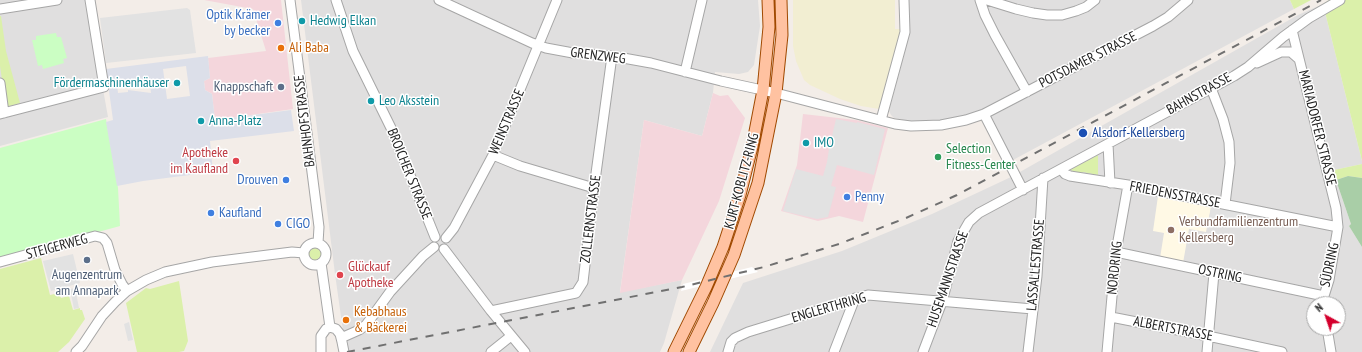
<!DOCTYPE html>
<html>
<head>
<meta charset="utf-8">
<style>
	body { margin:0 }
	#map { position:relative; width:1362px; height:352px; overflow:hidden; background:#f3ede8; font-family:"PT Sans Narrow",sans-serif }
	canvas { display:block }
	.north { position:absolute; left:1306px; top:296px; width:40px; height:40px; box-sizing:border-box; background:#fff; border:1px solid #a7a7a7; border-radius:50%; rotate:320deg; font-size:11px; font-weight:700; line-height:16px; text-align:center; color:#222 }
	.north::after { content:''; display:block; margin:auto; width:14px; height:18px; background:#d4002d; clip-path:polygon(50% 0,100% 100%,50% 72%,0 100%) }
</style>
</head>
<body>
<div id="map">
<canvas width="1362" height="352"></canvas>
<div class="north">N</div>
</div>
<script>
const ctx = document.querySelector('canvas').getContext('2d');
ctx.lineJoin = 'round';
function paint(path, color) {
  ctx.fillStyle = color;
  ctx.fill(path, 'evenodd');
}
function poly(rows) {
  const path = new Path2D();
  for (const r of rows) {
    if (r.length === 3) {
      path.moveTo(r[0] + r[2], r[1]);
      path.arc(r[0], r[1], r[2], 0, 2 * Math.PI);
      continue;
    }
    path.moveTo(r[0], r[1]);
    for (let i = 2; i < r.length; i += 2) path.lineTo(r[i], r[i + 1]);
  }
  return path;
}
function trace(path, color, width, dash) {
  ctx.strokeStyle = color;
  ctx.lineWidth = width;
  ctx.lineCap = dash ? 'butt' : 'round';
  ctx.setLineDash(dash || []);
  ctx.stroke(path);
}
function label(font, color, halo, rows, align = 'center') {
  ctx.font = font + ' "PT Sans Narrow",sans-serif';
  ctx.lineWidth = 3;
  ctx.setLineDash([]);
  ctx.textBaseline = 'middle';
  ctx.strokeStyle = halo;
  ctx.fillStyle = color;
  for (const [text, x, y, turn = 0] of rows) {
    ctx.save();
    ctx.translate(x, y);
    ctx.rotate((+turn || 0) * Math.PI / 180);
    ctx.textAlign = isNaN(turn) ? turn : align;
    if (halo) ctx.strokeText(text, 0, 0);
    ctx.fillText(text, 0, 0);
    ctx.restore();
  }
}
paint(poly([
	[0,0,87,0,108,117,0,146],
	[301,0,758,0,760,26,754,65,748,72,739,74,715,72,713,93,702,136,644,120,620,292,682,280,664,343,660,352,346,352,335,274],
	[908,0,1290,0,1294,9,1013,160,986,108,966,115,940,121,911,122,894,118,891,115,889,111,910,32],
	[1323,4,1362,161,1362,164,1334,170,1336,180,1351,224,1349,226,1362,247,1362,352,710,352,743,283,842,251,932,214,1011,177,1298,15],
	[1314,304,1338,304,1338,328,1314,328]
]), '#e0dfdf');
paint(poly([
	[204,0,281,0,293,109,215,120,212,94,205,90,204,81,210,78,208,58,266,51,253,9],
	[713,93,720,96,728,95,745,118,719,201,682,280,620,293,644,120,702,136],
	[803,114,856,120,888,128,863,222,839,216,818,221,781,211,797,165]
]), '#f4d6dc');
paint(poly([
	[1158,196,1211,207,1206,232,1189,229,1183,263,1160,258,1164,233,1153,231]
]), '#fff9e5');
paint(poly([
	[793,0,895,0,895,29,901,29,879,109,861,106,840,99,810,85,804,80,796,61,793,46]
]), '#f2eed2');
paint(poly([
	[1290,0,1311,0,1294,9],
	[1329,0,1362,0,1362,161,1323,4],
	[0,16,1,16,6,51,20,103,6,107,0,66],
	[1098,155,1098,175,1083,172,1082,174,1070,170],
	[1362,164,1362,178,1348,176,1336,180,1334,170],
	[315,254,8],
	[41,258,50,295,59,293,61,298,69,296,73,310,80,308,80,310,82,310,85,319,69,342,58,352,0,352,0,269],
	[179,281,188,341,184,351,179,352,137,352,126,303,146,288,150,289]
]), '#dbf0aa');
paint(poly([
	[1348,176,1362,178,1362,247,1349,226,1351,224,1336,180]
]), '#a9cea7');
paint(poly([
	[56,33,57,37,61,37,67,58,63,59,64,63,43,69,42,65,38,66,32,40,36,40,36,36],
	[106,119,118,188,120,226,0,259,0,148]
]), '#cbfec3');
paint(poly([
	[187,8,190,10,196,53,106,63,100,18],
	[836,119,857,123,857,122,885,129,874,175,837,165,831,186,836,187,828,217,817,219,783,211,796,169,823,176,827,162,829,149],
	[1211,208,1255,215,1253,231,1208,224],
	[73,254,80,283,51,291,43,261],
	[75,288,79,308,74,309,70,289],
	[129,322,133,340,128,341,124,324]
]), '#e2e2e2');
paint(poly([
	[208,56,210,78,204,81,205,90,212,94,215,120,291,110,294,131,210,141,213,172,143,181,117,186,106,122,113,120,106,69],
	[186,66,190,96,167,99,163,69],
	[149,78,151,93,128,90,128,92,118,93,117,84,127,83,128,85]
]), '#dcdfe9');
paint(poly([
	[752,267,758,272,681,291,683,284]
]), '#fff');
const minor = poly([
	[290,0,319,227,318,243],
	[336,0,353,51,391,128,435,237],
	[439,0,532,43,546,48,573,53,612,56,651,63,721,81,776,93,895,124,911,126,941,125,966,120,984,114,1153,26,1168,17,1188,0],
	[980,0,985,15,995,35,1027,92],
	[987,0,1016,9,1033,13,1047,15,1062,15,1076,11,1086,7,1095,0],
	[0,9,57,0],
	[1292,30,1336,208,1338,227,1329,280,1324,296,1323,304],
	[1257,63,1281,52,1291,52,1299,59],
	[685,72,702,0],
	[0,83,4,113],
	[1211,88,1223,119,1229,142,1230,163,1225,204],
	[0,114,104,87,90,0],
	[984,114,1023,190],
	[881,120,905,32,904,0],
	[1108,144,1110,183],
	[493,155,520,166,594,188],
	[1061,169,1065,174,1070,176,1128,185,1338,227],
	[446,238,454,228,493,155,557,0],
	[315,254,11],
	[444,249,491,311,525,352],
	[1116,252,1324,296],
	[0,262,95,236,103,238,107,243,115,270,122,284,127,291],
	[321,263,330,327],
	[491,311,576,293,583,282,594,188,612,56],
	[1111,317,1208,336,1282,352],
	[330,327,336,329,340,334,342,342,344,352],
	[1327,328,1331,352],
	[341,338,359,330,366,325,390,292,423,256,434,247],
	[76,352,82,346,102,316,115,302,127,291,146,280,165,272,212,262,292,252,304,253],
	[321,352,321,336,326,329,330,327],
	[491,352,511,336],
	[728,352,731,342,735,338,748,332,868,295,1033,309],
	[834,352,855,298],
	[923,352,942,302,958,241,969,222,979,213,1234,76,1248,67,1283,37,1309,18,1340,0],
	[1028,352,1037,276,1043,178],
	[1107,352,1116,252,1128,185],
	[1207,352,1214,273]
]);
const major = poly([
	[674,352,706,287,723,247,740,195,752,147,763,90,769,27,768,0],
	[689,352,713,303,734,255,758,183,776,93,782,35,781,0]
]);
trace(minor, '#a6a6a6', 11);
trace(major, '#a04900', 13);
trace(minor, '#fff', 9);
trace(major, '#ffc2a1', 11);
trace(poly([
	[347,352,682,287,764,267,839,244,906,218,957,195,1321,0]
]), '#707070', 2, [8, 8]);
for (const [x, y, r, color] of [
	[302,21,4,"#0f9aa8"],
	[278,23,4,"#3f7fe0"],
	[281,48,4,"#e8710a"],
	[177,83,4,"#0f9aa8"],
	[281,87,4,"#5c6f8a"],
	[371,101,4,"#0f9aa8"],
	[201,121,4,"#0f9aa8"],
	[1083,133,5,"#1a4fb4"],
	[806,143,4,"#0f9aa8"],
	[938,157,4,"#2e9e5b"],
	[236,161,4,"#e0444e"],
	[286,180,4,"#3f7fe0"],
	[847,197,4,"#3f7fe0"],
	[211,213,4,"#3f7fe0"],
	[278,224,4,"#3f7fe0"],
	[1171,230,4,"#8d6e63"],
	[87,260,4,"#5c6f8a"],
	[340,275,4,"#e0444e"],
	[346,320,4,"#e8710a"]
]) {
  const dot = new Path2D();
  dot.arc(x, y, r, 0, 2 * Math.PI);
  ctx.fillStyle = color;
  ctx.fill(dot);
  trace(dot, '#fff', 1.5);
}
label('14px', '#366cbe', '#fff', [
	["Optik Krämer",270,15,"right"],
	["by becker",270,31,"right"],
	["Drouven",278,180,"right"],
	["Penny",855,197],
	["Kaufland",219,213],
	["CIGO",286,224]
], 'left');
label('14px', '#0d838f', '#fff', [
	["Hedwig Elkan",310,21],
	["Fördermaschinenhäuser",169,83,"right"],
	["Leo Aksstein",379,101],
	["Anna-Platz",209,121],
	["IMO",814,143]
], 'left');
label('14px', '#c56008', '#fff', [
	["Ali Baba",289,48],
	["Kebabhaus",354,312],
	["& Bäckerei",354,328]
], 'left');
label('14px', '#222', '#fff', [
	["GRENZWEG",598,56,7],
	["POTSDAMER STRASSE",1088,60,-27],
	["BAHNSTRASSE",1199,94,-29],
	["BAHNHOFSTRASSE",305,121,-97],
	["WEINSTRASSE",507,122,-67],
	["MARIADORFER STRASSE",1317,128,76],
	["BROICHER STRASSE",409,174,68],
	["KURT-KOBLITZ-RING",742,181,-75],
	["FRIEDENSSTRASSE",1175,195,11],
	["ZOLLERNSTRASSE",591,219,-83],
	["STEIGERWEG",57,247,-15],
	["LASSALLESTRASSE",1036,265,-85],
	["SÜDRING",1330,265,-78],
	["NORDRING",1115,268,-84],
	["OSTRING",1220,274,12],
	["HUSEMANNSTRASSE",948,279,-71],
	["ENGLERTHRING",829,308,-16],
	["ALBERTSTRASSE",1173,329,11]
]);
label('14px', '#4e5e75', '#fff', [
	["Knappschaft",273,87],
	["Augenzentrum",87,275,"center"],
	["am Annapark",87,291,"center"]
], 'right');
label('14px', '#164399', '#fff', [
	["Alsdorf-Kellersberg",1092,133]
], 'left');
label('14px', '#27864d', '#fff', [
	["Selection",946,149],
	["Fitness-Center",946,165]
], 'left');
label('14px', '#be3a42', '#fff', [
	["Apotheke",228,153],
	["im Kaufland",228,169],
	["Glückauf",348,267,"left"],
	["Apotheke",348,283,"left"]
], 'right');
label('14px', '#785e54', '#fff', [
	["Verbundfamilienzentrum",1179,222],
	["Kellersberg",1179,238]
], 'left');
</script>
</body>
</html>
